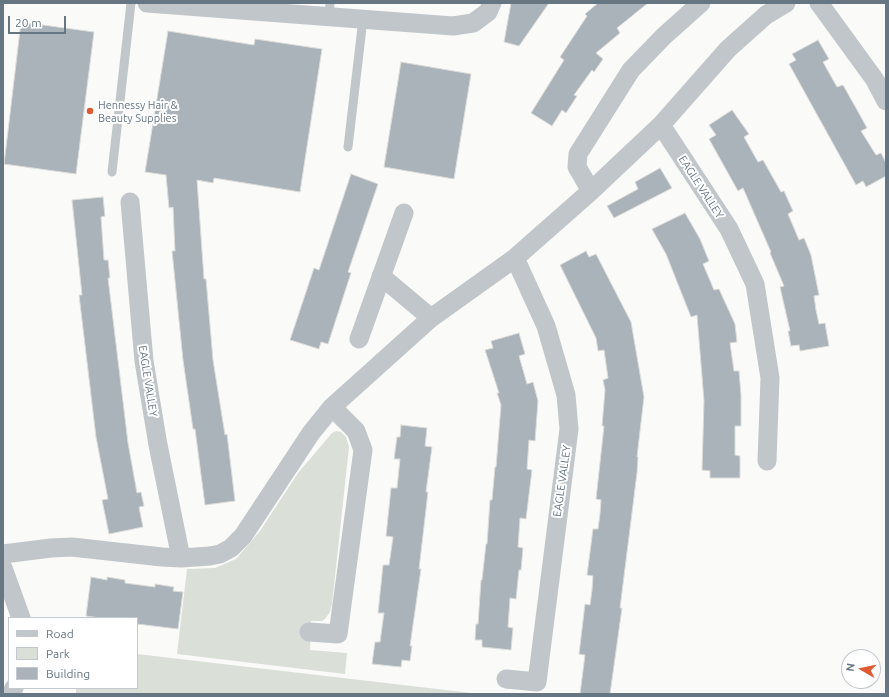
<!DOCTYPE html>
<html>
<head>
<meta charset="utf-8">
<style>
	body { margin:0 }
	#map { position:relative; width:889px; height:697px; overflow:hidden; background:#fafaf8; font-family:Ubuntu,sans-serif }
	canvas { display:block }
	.frame { position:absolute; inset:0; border:4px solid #667682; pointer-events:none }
	.legend { position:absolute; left:8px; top:617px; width:130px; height:72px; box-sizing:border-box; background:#fff; border:1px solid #c2c8cd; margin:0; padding:5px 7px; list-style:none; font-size:12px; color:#667682 }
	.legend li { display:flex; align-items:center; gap:8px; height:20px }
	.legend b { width:20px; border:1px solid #c2c8cd }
	.north { position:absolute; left:841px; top:649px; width:40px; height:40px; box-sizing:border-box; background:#fff; border:1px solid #c2c8cd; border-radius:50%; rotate:279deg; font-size:11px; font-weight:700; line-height:16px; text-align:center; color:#667682 }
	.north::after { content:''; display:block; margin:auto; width:14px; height:18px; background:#df5933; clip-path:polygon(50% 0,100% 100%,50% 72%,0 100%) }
	.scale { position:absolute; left:8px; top:16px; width:58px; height:18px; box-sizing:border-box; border:2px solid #667682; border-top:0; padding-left:5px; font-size:12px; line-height:14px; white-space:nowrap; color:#667682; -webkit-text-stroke:3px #fff; paint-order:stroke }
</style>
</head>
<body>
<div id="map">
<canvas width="889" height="697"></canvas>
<div class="frame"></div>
<ul class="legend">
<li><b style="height:5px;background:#c1c6ca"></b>Road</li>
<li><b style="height:11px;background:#dadfd7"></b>Park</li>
<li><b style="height:11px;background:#aab3b9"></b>Building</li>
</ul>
<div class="north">N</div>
<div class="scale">20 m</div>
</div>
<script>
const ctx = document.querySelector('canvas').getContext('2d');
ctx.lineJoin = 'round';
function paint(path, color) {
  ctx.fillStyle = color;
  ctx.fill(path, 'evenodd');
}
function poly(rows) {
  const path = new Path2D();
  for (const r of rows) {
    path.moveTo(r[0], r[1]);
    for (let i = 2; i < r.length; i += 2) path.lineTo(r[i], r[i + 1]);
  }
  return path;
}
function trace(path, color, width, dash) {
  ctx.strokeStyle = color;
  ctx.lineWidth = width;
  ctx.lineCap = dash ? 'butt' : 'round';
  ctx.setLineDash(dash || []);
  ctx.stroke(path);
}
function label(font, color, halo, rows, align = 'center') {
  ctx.font = font + ' Ubuntu,sans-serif';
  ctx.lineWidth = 4;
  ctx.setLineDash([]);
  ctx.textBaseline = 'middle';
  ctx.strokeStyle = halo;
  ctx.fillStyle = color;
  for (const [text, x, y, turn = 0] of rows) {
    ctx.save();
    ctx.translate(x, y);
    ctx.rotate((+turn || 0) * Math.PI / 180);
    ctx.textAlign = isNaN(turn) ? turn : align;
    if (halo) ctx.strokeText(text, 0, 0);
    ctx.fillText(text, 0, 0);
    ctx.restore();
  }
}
paint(poly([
	[336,431,341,432,346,437,349,447,332,604,330,612,325,619,322,621,311,621,310,650,347,653,345,674,177,654,187,569,215,568,236,559,260,531,298,473,332,433],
	[137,654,480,694,76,694,76,688,137,688]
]), '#dadfd7');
const building = poly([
	[511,3,549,3,519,46,504,42,511,3],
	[598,3,648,3,617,28,620,33,596,53,603,59,594,72,592,70,574,95,577,96,566,113,562,110,552,126,531,113,564,60,560,57,587,16,585,14,598,3],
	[21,22,94,32,76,174,4,164,21,22],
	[168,31,254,45,255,39,322,49,300,192,214,178,213,183,197,180,204,279,206,279,213,360,225,435,227,434,235,501,205,505,195,429,193,429,183,360,172,251,175,251,173,207,169,208,166,175,145,172,168,31],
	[818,40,829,59,823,62,837,87,843,85,856,108,867,128,861,131,876,155,881,153,886,163,886,176,866,187,863,181,856,185,789,64,796,60,792,54,818,40],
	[401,62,471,74,454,179,384,167,401,62],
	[732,110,749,134,744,137,758,162,763,160,781,192,784,191,793,211,788,214,799,240,804,238,811,255,819,295,814,296,816,310,819,324,825,323,829,346,800,351,799,345,791,346,788,331,790,331,780,287,784,286,770,253,771,252,743,188,738,191,709,139,716,135,709,125,732,110],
	[660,168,672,188,614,218,607,206,638,189,635,182,660,168],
	[351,174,378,184,348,272,351,273,328,344,321,342,319,349,290,340,314,268,319,270,351,174],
	[103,197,105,216,101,217,104,260,108,260,110,278,108,278,128,443,137,493,141,492,144,506,139,507,143,527,109,534,102,500,108,499,96,437,79,295,82,295,72,200,103,197],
	[685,213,700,239,709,261,703,264,714,290,719,289,735,324,737,342,730,343,734,371,739,371,741,395,741,426,735,426,735,455,740,456,740,478,710,478,710,471,702,470,704,401,697,315,691,317,666,254,653,231,652,229,685,213],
	[586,251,589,257,596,254,631,322,644,397,637,457,638,457,637,473,620,608,622,608,610,694,580,694,585,655,579,654,585,604,590,605,592,590,593,576,587,575,593,529,598,529,600,514,601,500,596,499,604,426,602,426,605,390,603,380,608,378,604,350,598,351,596,338,560,265,586,251],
	[519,333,525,354,519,356,527,384,533,382,538,401,535,441,529,440,528,455,527,469,532,470,526,519,520,518,518,547,523,548,521,570,519,570,516,599,510,598,508,627,513,628,511,650,482,647,482,640,475,640,476,624,478,624,481,580,482,580,486,544,487,544,490,500,492,500,495,467,496,467,501,405,497,393,499,393,485,350,493,348,491,341,519,333],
	[401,425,427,428,425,446,432,447,426,492,428,492,419,569,421,569,410,646,412,646,410,661,402,660,401,667,372,664,375,642,380,642,384,613,378,613,383,565,389,565,393,537,386,536,391,488,397,488,400,459,394,459,397,437,400,437,401,425],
	[91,577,107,580,107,577,125,580,125,583,155,587,155,584,174,587,173,591,183,592,178,629,137,624,137,618,100,618,86,616,91,577]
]);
paint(building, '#aab3b9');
trace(building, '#dcdcda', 1);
trace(poly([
	[329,15,330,3],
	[348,147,363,19],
	[112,172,131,3]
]), '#c1c6ca', 9);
trace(poly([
	[147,3,453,26,473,23,488,12,492,3],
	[819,3,875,80,886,101],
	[661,125,729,229,755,284,770,378,767,461],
	[591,191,577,167,578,154,631,70,664,36,701,3],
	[130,202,144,361,158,445,181,558],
	[381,276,431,318],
	[359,339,404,213],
	[3,554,51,548,72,547,162,557,181,558,210,556,220,554,231,548,243,536,311,433,332,407,431,318,515,258,591,191,661,125,728,49,766,15,786,3],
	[3,568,21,618],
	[309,632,338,634,363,450,356,431,332,407],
	[506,679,537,682,569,429,566,395,546,326,515,258],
	[11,694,14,688]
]), '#c1c6ca', 19);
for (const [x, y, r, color] of [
	[90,111,4,"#df5933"]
]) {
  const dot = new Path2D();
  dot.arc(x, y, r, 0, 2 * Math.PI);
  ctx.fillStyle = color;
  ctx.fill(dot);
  trace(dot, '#fff', 1.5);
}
label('11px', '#667682', '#fff', [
	["Hennessy Hair &",98,105],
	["Beauty Supplies",98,118]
], 'left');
label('11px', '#667682', '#fff', [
	["EAGLE VALLEY",701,187,57],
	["EAGLE VALLEY",148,381,81],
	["EAGLE VALLEY",562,481,-82]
]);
</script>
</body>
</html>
